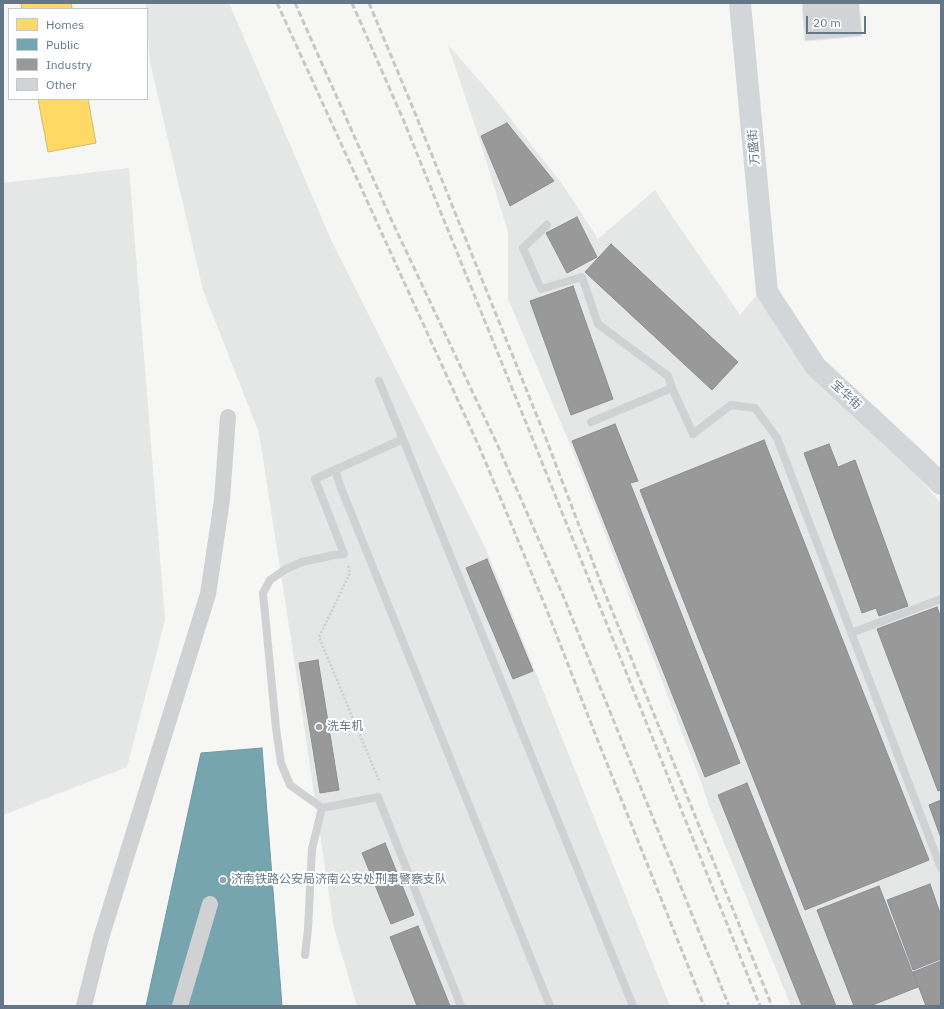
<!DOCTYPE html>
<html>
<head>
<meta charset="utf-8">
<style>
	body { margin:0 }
	#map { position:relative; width:944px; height:1009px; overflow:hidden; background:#f6f6f5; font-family:"IBM Plex Sans",sans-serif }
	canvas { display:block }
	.frame { position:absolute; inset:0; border:4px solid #637788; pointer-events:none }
	.legend { position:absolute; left:8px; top:8px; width:140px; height:92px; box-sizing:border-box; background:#fff; border:1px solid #c1c9cf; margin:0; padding:5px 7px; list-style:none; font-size:12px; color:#637788 }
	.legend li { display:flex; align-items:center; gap:8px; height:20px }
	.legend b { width:20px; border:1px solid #c1c9cf }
	.scale { position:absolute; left:806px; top:16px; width:60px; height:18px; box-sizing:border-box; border:2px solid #637788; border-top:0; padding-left:5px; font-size:12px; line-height:14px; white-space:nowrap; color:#637788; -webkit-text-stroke:3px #fff; paint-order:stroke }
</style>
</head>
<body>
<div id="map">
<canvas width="944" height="1009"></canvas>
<div class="frame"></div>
<ul class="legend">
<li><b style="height:11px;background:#ffd966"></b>Homes</li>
<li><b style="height:11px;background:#76a5af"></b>Public</li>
<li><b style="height:11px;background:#999"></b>Industry</li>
<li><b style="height:11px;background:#d2d3d4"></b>Other</li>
</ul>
<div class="scale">20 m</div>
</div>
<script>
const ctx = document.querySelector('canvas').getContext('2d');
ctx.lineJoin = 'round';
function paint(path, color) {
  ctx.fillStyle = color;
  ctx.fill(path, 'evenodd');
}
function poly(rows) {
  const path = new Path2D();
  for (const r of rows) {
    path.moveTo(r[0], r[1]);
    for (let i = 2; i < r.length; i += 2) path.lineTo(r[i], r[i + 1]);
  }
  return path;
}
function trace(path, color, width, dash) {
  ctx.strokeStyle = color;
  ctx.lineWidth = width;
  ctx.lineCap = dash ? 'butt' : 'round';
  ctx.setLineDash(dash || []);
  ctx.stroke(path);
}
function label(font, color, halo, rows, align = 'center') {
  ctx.font = font + ' "IBM Plex Sans","Noto Sans SC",sans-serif';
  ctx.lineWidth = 4;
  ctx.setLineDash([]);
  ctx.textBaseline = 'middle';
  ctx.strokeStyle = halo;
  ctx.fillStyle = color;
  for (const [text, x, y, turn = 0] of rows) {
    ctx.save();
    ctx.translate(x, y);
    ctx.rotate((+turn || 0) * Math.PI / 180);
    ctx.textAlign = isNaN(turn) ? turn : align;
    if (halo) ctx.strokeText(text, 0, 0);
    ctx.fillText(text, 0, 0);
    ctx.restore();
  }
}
paint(poly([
	[145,3,229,3,332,242,486,549,670,1006,357,1006,334,928,293,652,259,433,203,290,150,62,147,27,147,9,146,9],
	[448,45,491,94,563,185,598,239,655,190,670,213,740,315,756,296,941,503,941,1006,791,1006,709,806,700,779,572,449,508,299,508,232,478,135],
	[129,168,165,620,127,767,3,815,3,183]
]), '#e5e6e6');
const homes = poly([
	[21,3,71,3,72,9,22,9,21,3],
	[38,99,88,99,96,143,48,152,38,99]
]);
paint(homes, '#ffd966');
trace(homes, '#d0bc70', 1);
const public = poly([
	[262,748,282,1006,146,1006,201,753,262,748]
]);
paint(public, '#76a5af');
trace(public, '#7097a3', 1);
const industry = poly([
	[507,123,554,181,510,206,481,136,507,123],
	[577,217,597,257,567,273,546,233,577,217],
	[611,244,738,362,712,390,585,272,611,244],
	[573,286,613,399,571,415,530,301,573,286],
	[615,424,638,481,630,483,740,763,705,777,572,441,615,424],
	[764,440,929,860,805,910,640,490,764,440],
	[829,444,838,467,855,460,908,606,879,616,876,608,862,613,804,453,829,444],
	[487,559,533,671,513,679,466,568,487,559],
	[937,607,941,618,941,790,938,791,877,629,937,607],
	[318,660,339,790,320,793,299,663,318,660],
	[747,783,836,1006,802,1006,718,795,747,783],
	[941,800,941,838,929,805,941,800],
	[385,843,414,915,391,924,362,853,385,843],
	[930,884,941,916,941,959,913,970,887,900,930,884],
	[879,886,918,987,870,1006,854,1006,817,910,879,886],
	[418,926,450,1006,417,1006,390,937,418,926],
	[941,961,941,1006,926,1006,913,972,941,961]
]);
paint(industry, '#999');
trace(industry, '#898f94', 1);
const building = poly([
	[802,3,859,3,862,36,805,41,802,3]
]);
paint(building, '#d2d3d4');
trace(building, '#e6e6e4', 1);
trace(poly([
	[348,566,350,573,319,637,380,783]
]), '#cdcecf', 2.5, [2, 2]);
trace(poly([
	[547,225,523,248,541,289,582,277,598,324,668,376,672,388],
	[591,422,672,388,693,434,731,405,755,408,777,438,941,868],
	[403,439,633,1006],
	[335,470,341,488,550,1006],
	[851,633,941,599],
	[322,808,290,785,281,763,276,728,263,593,270,580,286,569,302,562,334,555,344,554,315,479,403,439,379,381],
	[305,955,308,929,312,849,322,808,378,797,461,1006]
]), '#d0d1d2', 8);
trace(poly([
	[84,1006,101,938,208,594,222,500,228,417],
	[180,1006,210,904]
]), '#d0d1d2', 16);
trace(poly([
	[740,3,767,292,816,367,911,455,941,484]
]), '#d3d6d8', 22);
trace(poly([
	[277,3,481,451,546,608,594,731,704,1006],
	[295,3,391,219,498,446,564,598,729,1006],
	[352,3,403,119,533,440,760,1006],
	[369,3,415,113,545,436,602,586,772,1006]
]), '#c6c7c8', 3, [6, 3]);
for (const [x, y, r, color] of [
	[319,727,4,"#96a3ae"],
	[223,880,4,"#96a3ae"]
]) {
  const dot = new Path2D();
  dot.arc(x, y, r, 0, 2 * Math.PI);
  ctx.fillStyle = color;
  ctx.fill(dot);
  trace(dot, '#fff', 1.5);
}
label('12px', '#637788', '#fff', [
	["万盛街",754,147,-95],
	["宝华街",846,395,43]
]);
label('12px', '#637788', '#fff', [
	["洗车机",327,727],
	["济南铁路公安局济南公安处刑事警察支队",231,880]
], 'left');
</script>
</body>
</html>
